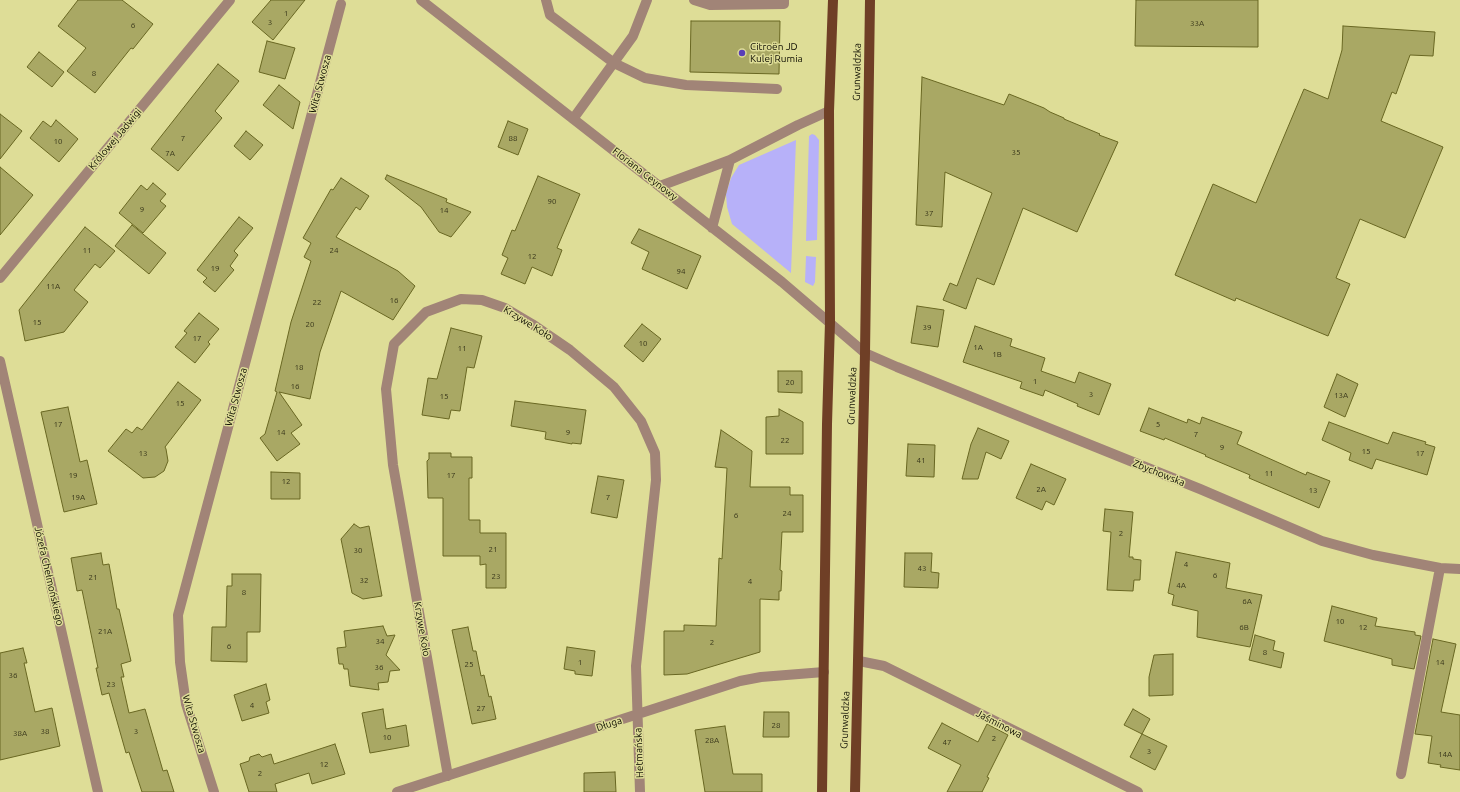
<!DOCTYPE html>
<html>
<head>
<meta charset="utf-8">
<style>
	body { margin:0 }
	canvas { display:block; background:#dedd97 }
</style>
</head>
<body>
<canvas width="1460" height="792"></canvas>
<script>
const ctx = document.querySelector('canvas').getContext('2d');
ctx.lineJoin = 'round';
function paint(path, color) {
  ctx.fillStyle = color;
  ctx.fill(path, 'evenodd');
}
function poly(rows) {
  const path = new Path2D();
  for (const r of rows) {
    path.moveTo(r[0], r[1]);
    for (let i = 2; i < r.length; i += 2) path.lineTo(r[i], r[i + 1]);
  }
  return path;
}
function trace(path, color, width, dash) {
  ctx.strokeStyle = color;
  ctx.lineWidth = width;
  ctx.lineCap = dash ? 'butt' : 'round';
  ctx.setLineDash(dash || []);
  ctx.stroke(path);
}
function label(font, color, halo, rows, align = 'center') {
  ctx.font = font + ' Ubuntu,sans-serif';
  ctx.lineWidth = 3;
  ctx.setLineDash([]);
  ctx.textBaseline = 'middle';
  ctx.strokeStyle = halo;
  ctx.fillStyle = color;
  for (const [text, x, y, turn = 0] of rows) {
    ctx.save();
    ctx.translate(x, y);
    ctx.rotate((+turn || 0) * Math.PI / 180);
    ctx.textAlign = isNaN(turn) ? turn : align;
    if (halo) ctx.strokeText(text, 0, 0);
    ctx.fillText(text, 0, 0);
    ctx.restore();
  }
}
paint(poly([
	[812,134,815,135,819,140,817,240,806,241,809,136],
	[796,140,791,273,732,224,727,207,726,194,731,178,739,165],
	[806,256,816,257,815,282,813,286,805,282]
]), '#b7b1f9');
const building = poly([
	[78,0,122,0,153,24,133,49,131,48,95,93,67,71,86,48,58,26,78,0],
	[271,0,305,0,273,40,252,22,271,0],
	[1136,0,1258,0,1258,47,1135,46,1136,0],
	[691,21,780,21,779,74,690,72,691,21],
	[1343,26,1435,32,1433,56,1410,55,1396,94,1392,92,1381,121,1443,147,1405,238,1360,219,1336,278,1350,284,1328,336,1236,298,1235,301,1175,275,1213,184,1256,203,1304,89,1328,99,1342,50,1343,26],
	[267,41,295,48,285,79,259,72,267,41],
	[39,52,64,72,52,87,27,67,39,52],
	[218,64,239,81,215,111,222,118,178,171,151,149,218,64],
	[922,77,1004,105,1009,94,1044,108,1050,112,1064,118,1064,119,1100,134,1099,135,1118,142,1077,232,1023,208,994,285,977,278,966,309,943,300,950,283,957,286,992,193,945,172,942,227,916,225,922,77],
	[279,85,300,102,293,129,263,105,279,85],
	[0,114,22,131,0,159,0,114],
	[56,120,78,139,59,162,30,138,43,121,51,127,56,120],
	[508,121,528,129,518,155,498,147,508,121],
	[246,131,263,145,250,160,234,146,246,131],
	[0,167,33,195,0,235,0,167],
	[387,175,447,199,446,202,471,212,451,237,439,232,421,207,385,179,387,175],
	[538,176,580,194,557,248,562,250,552,276,532,267,525,284,501,274,508,258,502,255,512,230,515,231,538,176],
	[341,178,369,196,360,210,356,207,336,237,398,271,415,286,393,320,341,291,320,352,310,399,279,392,302,425,291,433,300,444,277,461,260,438,265,434,277,392,275,391,291,322,311,261,304,257,311,243,303,238,331,189,333,190,341,178],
	[153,183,166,194,160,201,166,206,143,233,119,213,141,185,147,190,153,183],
	[239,217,253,228,234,251,238,255,230,266,234,270,215,292,203,282,207,278,197,270,239,217],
	[132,225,166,253,149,274,115,246,132,225],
	[85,227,115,251,100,268,95,264,74,290,88,302,64,332,25,341,19,310,85,227],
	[639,229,701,256,687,289,642,269,649,252,631,243,639,229],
	[917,306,944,310,938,347,911,343,917,306],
	[199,313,219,329,208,342,210,344,195,363,175,347,187,333,184,331,199,313],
	[642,324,661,339,643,362,624,346,642,324],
	[975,326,1012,339,1010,346,1045,358,1041,371,1075,383,1079,372,1111,384,1099,415,1077,406,1078,404,1045,390,1043,396,1020,388,1022,382,963,362,975,326],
	[451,328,482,336,474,368,467,367,460,411,451,410,449,419,422,415,428,378,437,379,451,328],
	[778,371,802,371,802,393,778,392,778,371],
	[1337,374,1358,384,1345,417,1324,407,1337,374],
	[178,382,201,400,165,447,166,449,168,461,164,471,155,477,143,478,108,451,126,429,132,433,137,427,142,430,178,382],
	[515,401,586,410,581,444,572,443,572,444,545,439,546,432,511,426,515,401],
	[68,407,80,462,87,460,97,504,64,512,41,412,68,407],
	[1149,408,1187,423,1188,419,1200,424,1202,417,1242,432,1237,444,1306,475,1307,472,1330,481,1319,508,1249,478,1250,475,1205,456,1206,455,1165,438,1164,440,1140,431,1149,408],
	[779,409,803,422,803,454,766,454,766,417,779,416,779,409],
	[1329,422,1388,444,1393,432,1426,442,1425,444,1435,447,1427,475,1376,459,1372,469,1349,460,1351,453,1322,440,1329,422],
	[978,428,1009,441,1001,459,986,452,978,479,962,479,971,444,978,428],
	[721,430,752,451,750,487,790,487,790,495,803,495,803,532,782,532,780,570,782,571,781,591,779,591,779,600,760,599,760,652,687,674,664,675,664,631,684,631,684,625,716,626,719,558,722,559,727,468,715,467,721,430],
	[908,444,935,445,934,477,906,476,908,444],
	[429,453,451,453,451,457,472,457,472,478,469,478,469,520,480,520,480,533,506,533,506,588,486,588,486,564,480,565,480,556,443,556,443,498,428,498,427,461,429,459,429,453],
	[1031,464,1066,479,1054,505,1046,501,1042,510,1016,498,1031,464],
	[271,472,300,473,300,499,271,499,271,472],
	[598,476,624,480,617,518,591,513,598,476],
	[1105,509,1133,512,1129,557,1133,557,1133,559,1141,560,1140,580,1134,580,1133,591,1107,590,1111,532,1103,531,1105,509],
	[354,524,360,528,369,526,382,596,363,599,352,593,341,539,354,524],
	[1176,552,1230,563,1226,588,1262,595,1250,647,1197,637,1198,611,1172,605,1174,595,1168,593,1176,552],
	[101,553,103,565,109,564,117,609,119,609,131,661,121,664,124,677,121,677,129,713,145,709,163,771,167,770,174,792,142,792,129,752,126,753,109,693,102,695,96,668,98,668,82,590,77,591,71,558,101,553],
	[905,553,932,553,931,572,939,573,938,588,904,587,905,553],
	[232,574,261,574,260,632,247,632,247,662,211,661,212,627,226,627,227,586,232,586,232,574],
	[1332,606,1377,618,1375,626,1415,632,1415,635,1421,636,1414,669,1392,665,1392,659,1324,641,1332,606],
	[383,626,387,636,395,635,386,655,400,670,390,671,388,682,378,683,379,690,350,686,348,669,344,669,343,664,339,664,337,648,346,647,344,631,383,626],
	[468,627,473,651,476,651,481,676,484,675,489,697,491,696,496,719,472,724,452,630,468,627],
	[1255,635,1275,641,1273,650,1284,653,1281,668,1249,660,1255,635],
	[1433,639,1456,644,1441,712,1460,715,1460,770,1440,767,1441,765,1428,763,1432,736,1415,734,1433,639],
	[567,647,595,651,592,676,575,674,575,671,564,669,567,647],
	[23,648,27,663,24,663,35,712,52,708,60,746,0,760,0,653,23,648],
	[1173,654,1173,695,1149,696,1149,677,1154,655,1173,654],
	[266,684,270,700,266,702,269,713,242,721,234,695,266,684],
	[383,709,386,729,406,725,409,746,370,753,362,713,383,709],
	[1133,709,1150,719,1142,734,1124,725,1133,709],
	[764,712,789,712,789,737,763,737,764,712],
	[942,723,978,742,987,724,1008,735,987,777,989,778,982,792,947,792,961,765,928,748,942,723],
	[725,726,733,774,762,774,762,792,705,792,695,730,725,726],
	[1142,734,1167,746,1155,770,1130,757,1142,734],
	[335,744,345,774,312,784,309,773,275,784,277,792,249,792,240,764,249,761,250,757,259,754,262,757,271,754,274,764,335,744],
	[615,772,616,792,584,792,584,773,615,772]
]);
paint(building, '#a9a864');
trace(building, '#696722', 1);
trace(poly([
	[421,0,782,282,865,353,897,367,1200,489,1322,541,1373,555,1440,568,1460,569],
	[546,0,550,15,614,63,645,78,686,85,777,89],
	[694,0,710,5,784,4,784,0],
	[573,119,633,36,647,0],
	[660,186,730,160,798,125,829,111],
	[712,228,730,160],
	[0,278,230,0],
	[0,361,98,792],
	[859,661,884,666,1138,792],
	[1401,774,1440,568],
	[448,776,393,465,386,389,394,344,426,312,461,299,482,300,505,308,532,324,570,350,614,387,641,421,655,453,656,480,636,666,640,792],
	[214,792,186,704,180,662,178,615,341,4],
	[397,792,740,681,761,677,824,672]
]), '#a18477', 10);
trace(poly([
	[822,792,827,424,830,322,829,111,833,0],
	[855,792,865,353,870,0]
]), '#6f3f26', 10);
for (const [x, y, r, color] of [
	[742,53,4,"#5a3fb7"]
]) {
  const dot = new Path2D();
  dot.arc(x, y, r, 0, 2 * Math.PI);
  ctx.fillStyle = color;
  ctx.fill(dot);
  trace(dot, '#dedd97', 1.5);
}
label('8px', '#363419', null, [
	["1",286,13],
	["3",270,22],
	["33A",1197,23],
	["6",133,25],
	["8",94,73],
	["7",183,138],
	["88",513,138],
	["10",58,141],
	["35",1016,152],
	["7A",170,153],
	["90",552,201],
	["9",142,209],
	["14",444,210],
	["37",929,213],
	["11",87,250],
	["24",334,250],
	["12",532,256],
	["19",215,268],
	["94",681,271],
	["11A",53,286],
	["16",394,300],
	["22",317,302],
	["15",37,322],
	["20",310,324],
	["39",927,327],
	["17",197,338],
	["10",643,343],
	["1A",978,347],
	["11",462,348],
	["1B",997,354],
	["18",299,367],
	["1",1035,381],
	["20",790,382],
	["16",295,386],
	["3",1091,394],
	["13A",1341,395],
	["15",444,396],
	["15",180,403],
	["17",58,424],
	["5",1158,424],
	["14",281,432],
	["9",568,432],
	["7",1196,434],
	["22",785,440],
	["9",1222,447],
	["15",1366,451],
	["13",143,453],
	["17",1420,453],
	["41",921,460],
	["11",1269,473],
	["19",73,475],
	["17",451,475],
	["12",286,481],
	["2A",1041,489],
	["13",1313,490],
	["19A",78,497],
	["7",608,497],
	["24",787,513],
	["6",736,515],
	["2",1121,533],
	["21",493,549],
	["30",358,550],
	["4",1186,564],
	["43",922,568],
	["6",1215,575],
	["23",496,576],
	["21",93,577],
	["32",364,580],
	["4",750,581],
	["4A",1181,585],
	["8",244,592],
	["6A",1247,601],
	["10",1340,621],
	["6B",1244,627],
	["12",1363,627],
	["21A",105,631],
	["34",380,641],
	["2",712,642],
	["6",229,646],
	["8",1265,652],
	["1",580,662],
	["14",1440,662],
	["25",469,664],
	["36",379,667],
	["36",13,675],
	["23",111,684],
	["4",252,705],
	["27",481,708],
	["28",776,725],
	["38",45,731],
	["3",136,731],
	["38A",20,733],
	["10",387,737],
	["2",994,738],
	["28A",712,740],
	["47",947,742],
	["3",1149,751],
	["14A",1445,754],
	["12",324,764],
	["2",260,773]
]);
label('10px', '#0f0e00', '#dedd97', [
	["Citroën JD",750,47],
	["Kulej Rumia",750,59]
], 'left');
label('10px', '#0f0e00', '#dedd97', [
	["Grunwaldzka",857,72,-89],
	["Wita Stwosza",320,84,-75],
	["Królowej Jadwigi",115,139,-50],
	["Floriana Ceynowy",645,174,38],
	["Krzywe Koło",528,323,32],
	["Grunwaldzka",852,396,-88],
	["Wita Stwosza",236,397,-75],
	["Zbychowska",1159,473,22],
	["Józefa Chełmońskiego",49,576,77],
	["Krzywe Koło",422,629,80],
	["Grunwaldzka",845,720,-88],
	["Wita Stwosza",194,724,74],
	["Długa",609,724,-18],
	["Jaśminowa",999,724,27],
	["Hetmańska",639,753,-92]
]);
</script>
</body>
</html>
